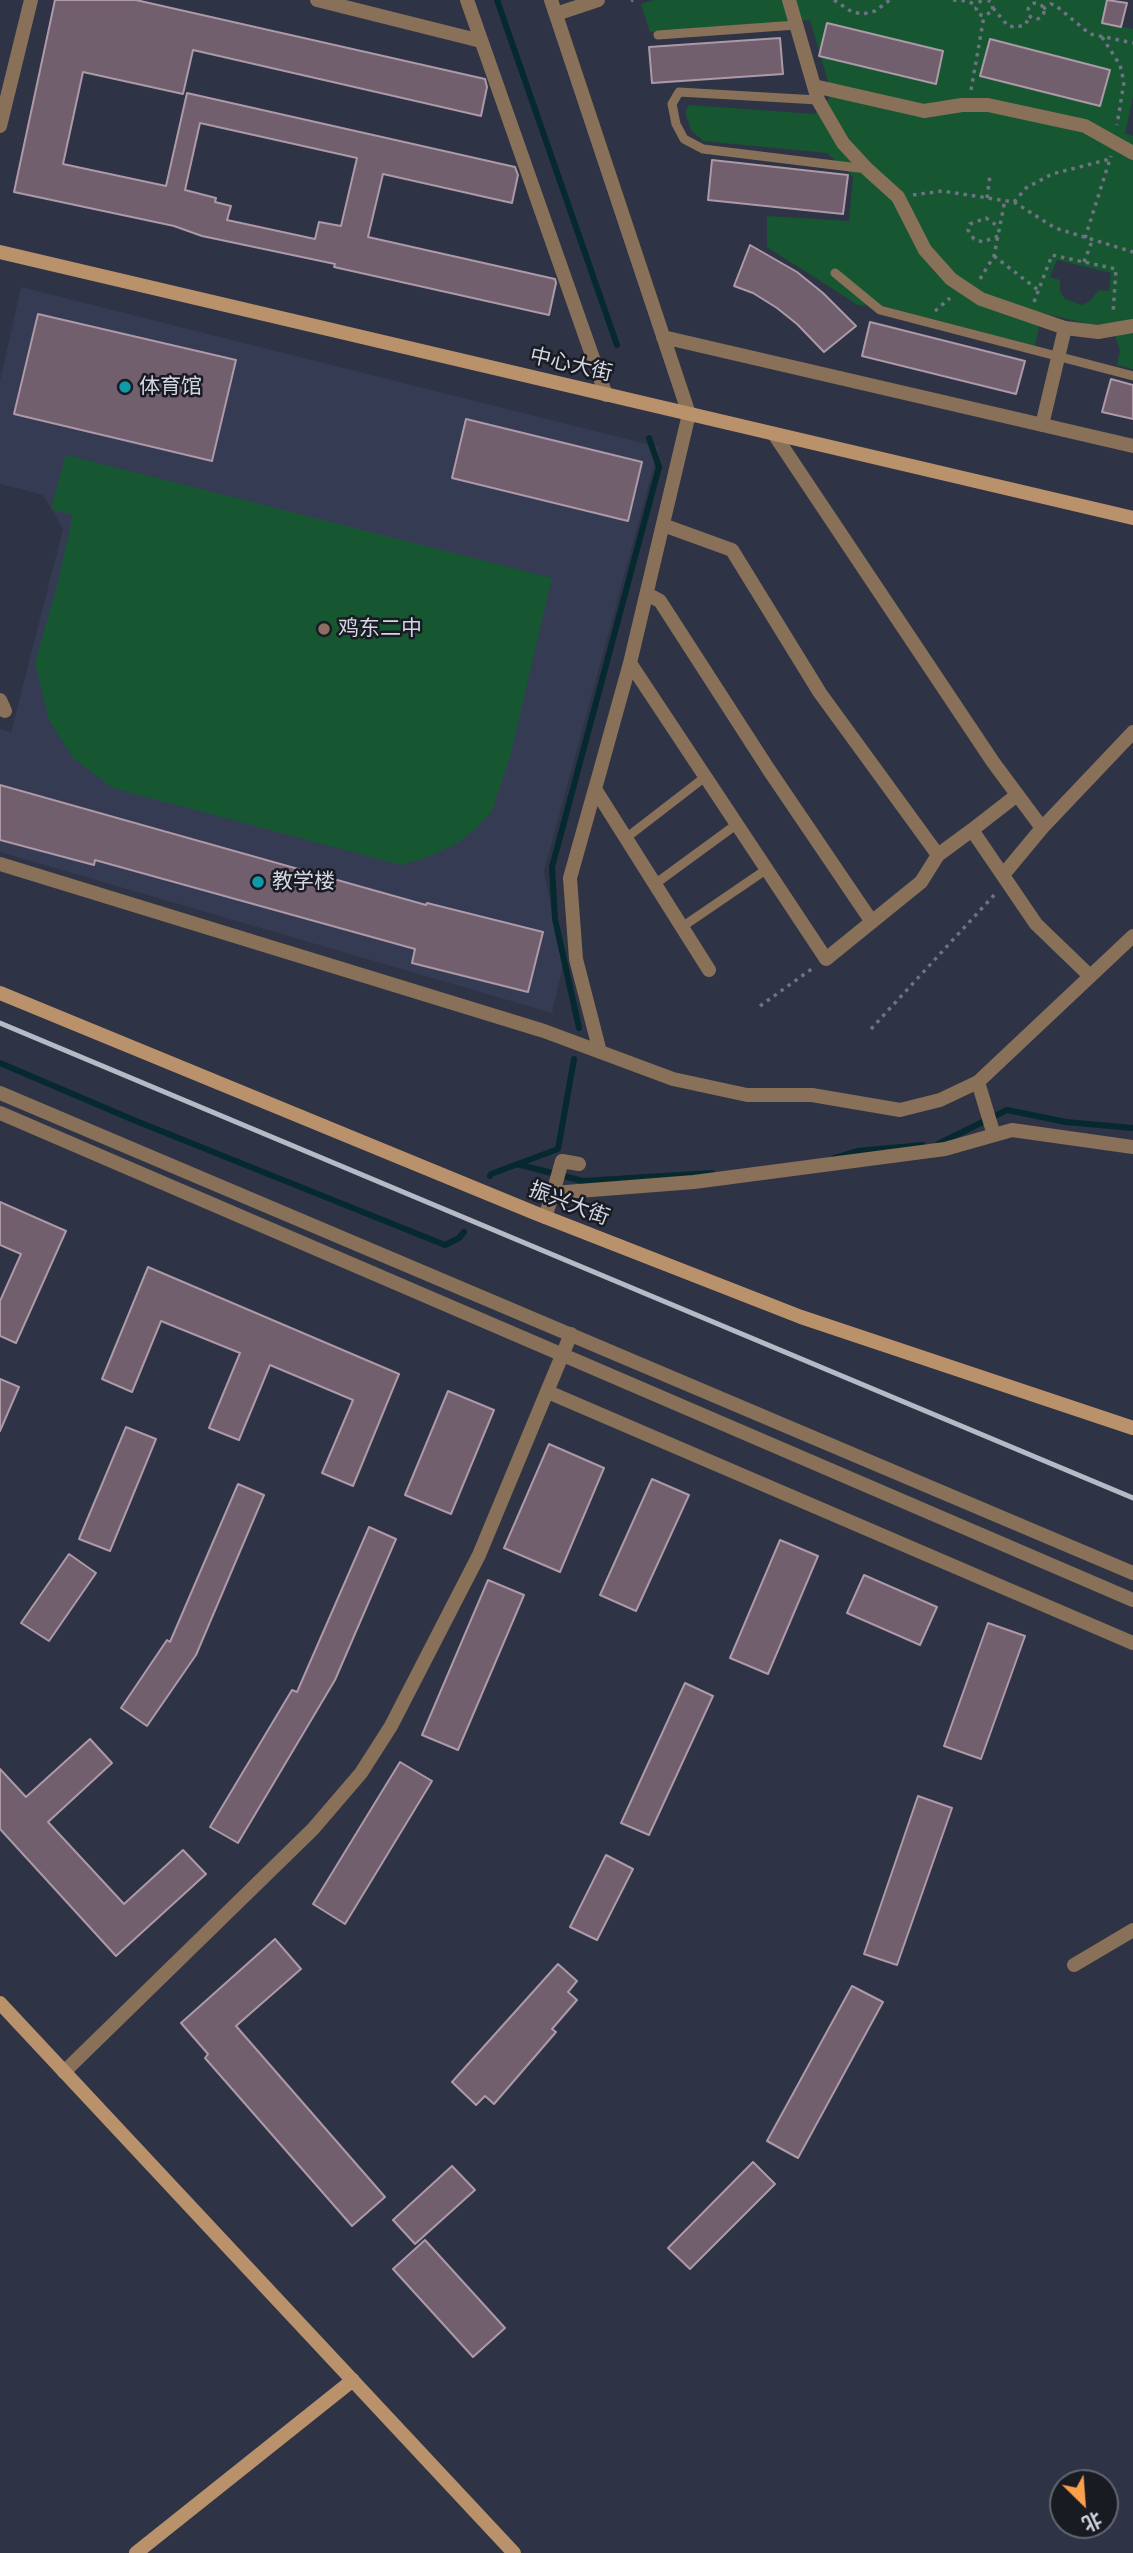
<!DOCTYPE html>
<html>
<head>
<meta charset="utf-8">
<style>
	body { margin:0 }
	#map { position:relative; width:1133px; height:2553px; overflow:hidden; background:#2e3345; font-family:Rubik,"Noto Sans SC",sans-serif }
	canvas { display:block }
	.north { position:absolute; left:1049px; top:2469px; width:70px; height:70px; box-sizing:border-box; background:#191b23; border:2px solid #63666f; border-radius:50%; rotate:155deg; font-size:19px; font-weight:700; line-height:28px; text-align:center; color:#d3d6e2 }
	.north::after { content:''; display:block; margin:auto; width:24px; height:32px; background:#f9a04d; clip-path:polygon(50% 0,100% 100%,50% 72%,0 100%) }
</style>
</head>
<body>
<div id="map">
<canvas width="1133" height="2553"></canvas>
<div class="north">北</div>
</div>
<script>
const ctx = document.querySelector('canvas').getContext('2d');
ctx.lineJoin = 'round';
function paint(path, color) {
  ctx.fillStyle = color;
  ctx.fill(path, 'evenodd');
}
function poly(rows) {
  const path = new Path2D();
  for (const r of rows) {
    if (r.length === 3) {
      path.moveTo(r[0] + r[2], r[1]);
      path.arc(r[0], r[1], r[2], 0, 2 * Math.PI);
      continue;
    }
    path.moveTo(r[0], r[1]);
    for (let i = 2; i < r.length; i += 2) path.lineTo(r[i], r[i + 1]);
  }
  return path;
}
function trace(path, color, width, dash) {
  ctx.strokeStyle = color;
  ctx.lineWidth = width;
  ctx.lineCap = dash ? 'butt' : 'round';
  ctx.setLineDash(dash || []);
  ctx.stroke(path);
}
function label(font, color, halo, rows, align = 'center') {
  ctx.font = font + ' Rubik,"Noto Sans SC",sans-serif';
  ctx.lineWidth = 5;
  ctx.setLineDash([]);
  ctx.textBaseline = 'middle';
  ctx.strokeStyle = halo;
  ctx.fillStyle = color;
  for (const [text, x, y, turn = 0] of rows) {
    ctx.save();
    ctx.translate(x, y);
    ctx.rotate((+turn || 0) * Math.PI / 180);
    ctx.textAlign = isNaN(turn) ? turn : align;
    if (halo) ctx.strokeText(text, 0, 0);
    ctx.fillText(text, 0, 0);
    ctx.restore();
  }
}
paint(poly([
	[21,287,659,447,544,871,563,966,552,1013,0,852,0,729,11,732,63,529,43,495,0,484,0,381]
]), '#353b53');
paint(poly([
	[654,0,1107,0,1102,23,1133,29,1133,96,1125,134,1133,136,1133,369,1117,365,1120,350,1116,339,1117,325,1089,324,1042,313,1035,346,883,306,858,305,767,247,767,216,849,221,853,177,827,153,703,141,691,130,685,112,689,105,815,114,832,95,810,20,650,32,641,4],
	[990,40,1109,70,1100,106,981,77],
	[1057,260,1111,273,1109,291,1099,290,1090,301,1082,305,1065,299,1060,291,1060,280,1050,277],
	[66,455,552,578,511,753,492,811,476,829,456,844,428,857,401,865,113,788,73,758,49,720,35,663,57,586,73,515,51,509]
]), '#165732');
trace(poly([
	[497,0,617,345],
	[579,1028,555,919,552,867,659,467,649,438],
	[0,1063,136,1121,445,1245,459,1238,464,1232],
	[938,1144,1007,1110,1066,1122,1133,1128],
	[834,1158,857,1151,923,1145],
	[517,1164,583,1181,712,1173],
	[490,1176,491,1174,558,1149,574,1059]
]), '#05292f', 6);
const building = poly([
	[55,0,136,0,485,79,487,87,481,116,193,50,183,94,83,72,63,164,166,186,187,93,515,167,518,175,512,203,383,174,368,237,555,279,556,283,549,315,334,267,335,264,202,236,174,226,14,192,55,0],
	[200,123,357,158,341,226,319,222,315,239,227,220,231,206,215,202,216,198,185,190,200,123],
	[1107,0,1127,3,1121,27,1102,23,1107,0],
	[827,23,943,51,936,84,819,56,827,23],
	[780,38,783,74,652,83,649,47,780,38],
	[990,39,1110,70,1100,106,980,76,990,39],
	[712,160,848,175,843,214,708,200,712,160],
	[750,245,797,272,823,293,856,326,824,352,797,324,777,308,753,293,734,286,750,245],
	[38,314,236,360,212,461,14,414,38,314],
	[870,322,1025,361,1016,394,862,356,870,322],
	[1111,379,1133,385,1133,419,1102,412,1111,379],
	[466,419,642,462,628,521,452,478,466,419],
	[0,785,426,905,427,903,543,932,528,992,412,963,415,949,95,860,94,865,0,840,0,785],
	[0,1202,66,1231,16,1343,0,1336,0,1301,21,1254,0,1245,0,1202],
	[148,1267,399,1374,353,1486,322,1473,353,1400,270,1365,239,1440,209,1428,240,1353,161,1321,132,1392,102,1379,148,1267],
	[0,1379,19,1387,0,1431,0,1379],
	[448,1391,494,1410,451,1514,405,1495,448,1391],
	[126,1427,156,1439,110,1551,79,1539,126,1427],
	[549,1444,604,1468,560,1572,504,1548,549,1444],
	[652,1479,689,1495,636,1611,600,1595,652,1479],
	[238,1484,264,1495,196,1655,147,1726,121,1708,167,1640,170,1642,238,1484],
	[369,1527,396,1539,335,1680,238,1843,210,1827,292,1690,297,1692,369,1527],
	[780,1540,818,1556,768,1674,730,1658,780,1540],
	[69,1554,96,1573,49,1641,21,1623,69,1554],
	[864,1575,937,1607,920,1645,847,1613,864,1575],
	[488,1580,524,1595,458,1750,422,1735,488,1580],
	[988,1623,1025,1636,981,1759,944,1746,988,1623],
	[685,1683,713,1696,649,1835,621,1823,685,1683],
	[90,1739,112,1763,48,1822,124,1904,183,1850,206,1874,116,1956,0,1829,0,1769,26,1797,90,1739],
	[400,1762,432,1781,345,1924,313,1904,400,1762],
	[918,1796,952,1808,897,1965,864,1954,918,1796],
	[606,1855,633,1869,597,1940,570,1927,606,1855],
	[275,1939,301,1969,236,2026,385,2197,352,2226,205,2058,208,2054,181,2023,275,1939],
	[558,1964,577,1981,568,1992,577,2000,552,2029,556,2032,494,2104,485,2096,476,2105,452,2082,558,1964],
	[852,1986,883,2002,798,2158,767,2141,852,1986],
	[753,2162,775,2184,690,2269,668,2248,753,2162],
	[452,2166,475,2190,415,2244,393,2220,452,2166],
	[425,2240,505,2328,473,2357,393,2269,425,2240]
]);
paint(building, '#715f6d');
trace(building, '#ad99a8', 2);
trace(poly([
	[834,0,852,12,863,14,875,11,890,0],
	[953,0,967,1,976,5],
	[981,0,976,8,978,14,984,16,993,11,992,3,988,0],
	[631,1,633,0],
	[1036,11,8],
	[993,8,1008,26,1016,27,1025,25,1030,16],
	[1043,9,1051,4,1055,5,1090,34,1133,43],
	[1102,37,1120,65,1124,82,1117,125],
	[971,90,984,16],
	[913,195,942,191,1014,202,1055,228,1133,252],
	[987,198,990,175],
	[1014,202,1026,188,1052,174,1110,159],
	[998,236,983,242,974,239,968,230,970,224,986,218,999,227],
	[1085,238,1111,156],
	[994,256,1038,290],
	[1084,262,1092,241],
	[980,279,994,256,1005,200],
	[1034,302,1052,255,1116,269,1113,314],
	[935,311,950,298],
	[760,1006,813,968],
	[871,1029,996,893]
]), '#6e7282', 3.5, [3.5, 5]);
trace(poly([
	[658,35,796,25],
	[818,100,679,92,672,104,676,124,684,139,703,149,867,169],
	[835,273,880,310,1133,376],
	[626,838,705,777],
	[655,884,737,824],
	[682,927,767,869]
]), '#897059', 9);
trace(poly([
	[317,0,481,41],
	[467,0,606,395],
	[551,0,689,414,630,663,595,789,709,970],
	[789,0,818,100,843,143,867,169,898,197,925,250,951,279,981,299,1065,328,1098,332,1133,326],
	[556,14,598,0],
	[814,86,924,111,962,105,988,105,1085,126,1133,153],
	[0,126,31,0],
	[663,337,1133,446],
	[1042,425,1065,328],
	[774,434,993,762,1042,828],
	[663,525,732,550,820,693,938,855],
	[647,594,660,601,769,770,872,922],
	[630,663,826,959,921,882,938,855,972,830,1036,924,1090,976],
	[0,700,5,711],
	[595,789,570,878,576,959,600,1052],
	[972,830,1017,795],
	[0,864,544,1031,673,1079,747,1095,812,1095,900,1110,940,1100,978,1082,1133,936],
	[1003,875,1042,828,1133,732],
	[978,1082,994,1135],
	[0,1093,1133,1573],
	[0,1113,1133,1600],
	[553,1193,562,1161,579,1164],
	[545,1217,553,1193,694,1182,945,1149,1012,1130,1133,1147],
	[548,1392,1133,1643],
	[1074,1965,1133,1930],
	[64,2072,313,1829,361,1773,391,1726,479,1555,571,1334]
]), '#897059', 14);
trace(poly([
	[0,252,1133,518],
	[0,993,535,1213,801,1317,1133,1428],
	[0,2003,514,2553],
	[136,2553,353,2380]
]), '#b9926c', 14);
trace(poly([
	[0,1023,1133,1498]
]), '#b6bac7', 5);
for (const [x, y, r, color] of [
	[125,387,7,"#0f9aa8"],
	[324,629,7,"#8d6e63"],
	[258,882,7,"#0f9aa8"]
]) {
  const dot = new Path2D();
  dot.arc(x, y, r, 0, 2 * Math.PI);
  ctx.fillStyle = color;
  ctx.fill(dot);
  trace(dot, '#191b23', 2.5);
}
label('21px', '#d3d6e2', '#191b23', [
	["中心大街",571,365,13],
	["振兴大街",569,1204,21]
]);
label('21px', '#d3d6e2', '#191b23', [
	["体育馆",139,387],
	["鸡东二中",338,629],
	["教学楼",272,882]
], 'left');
</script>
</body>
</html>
